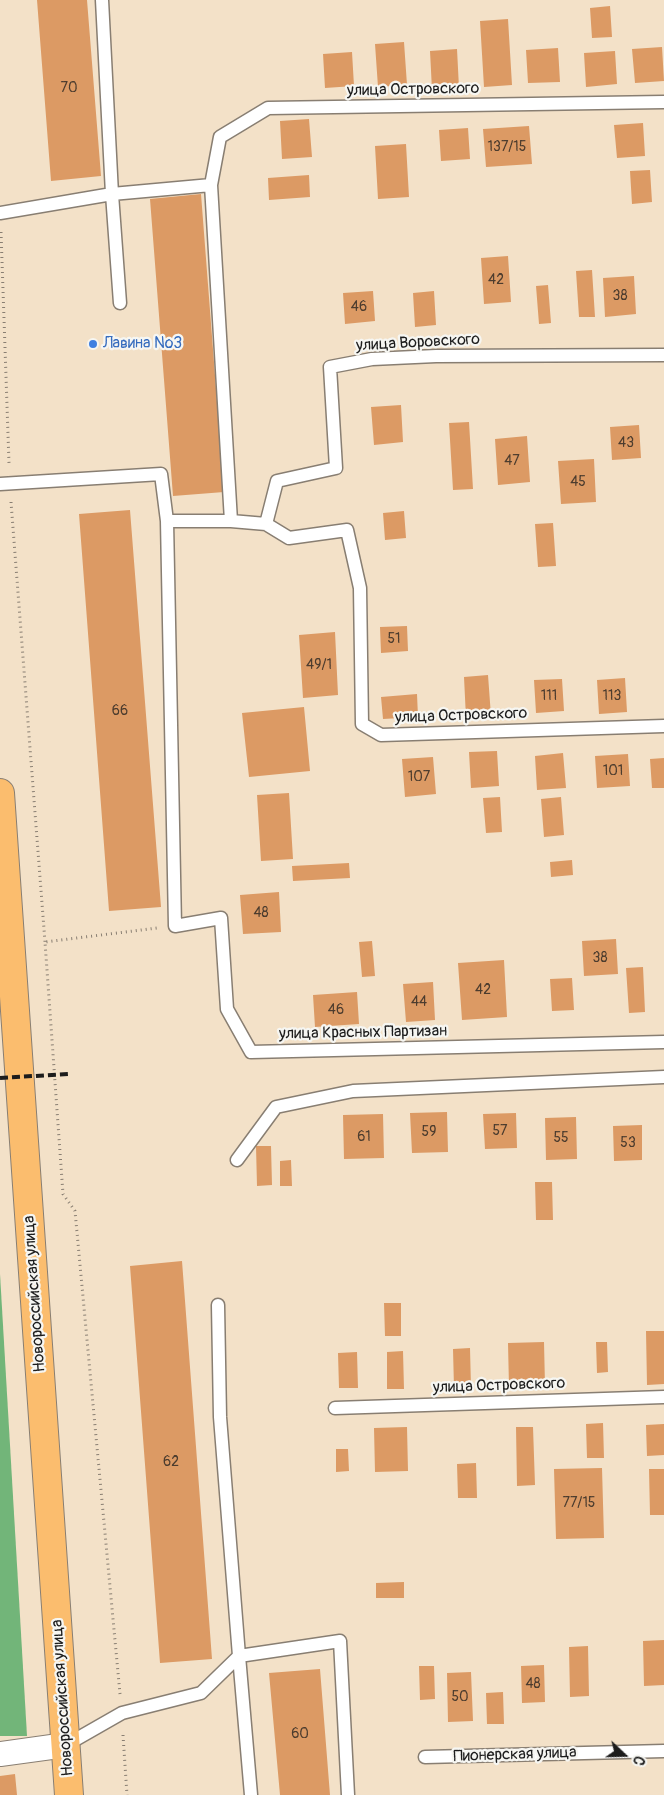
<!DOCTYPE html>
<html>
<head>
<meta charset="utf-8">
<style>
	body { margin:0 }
	#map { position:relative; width:664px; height:1795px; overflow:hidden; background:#f3e1c8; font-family:Pangolin,sans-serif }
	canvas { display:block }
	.north { position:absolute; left:599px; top:1730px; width:50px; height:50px; -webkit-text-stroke:4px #f6f6f2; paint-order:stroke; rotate:111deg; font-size:14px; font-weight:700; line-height:20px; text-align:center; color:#1c1c1c }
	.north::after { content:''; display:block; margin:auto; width:18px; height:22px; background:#1c1c1c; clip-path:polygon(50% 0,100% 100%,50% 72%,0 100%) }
</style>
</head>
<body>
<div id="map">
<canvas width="664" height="1795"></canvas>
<div class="north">С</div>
</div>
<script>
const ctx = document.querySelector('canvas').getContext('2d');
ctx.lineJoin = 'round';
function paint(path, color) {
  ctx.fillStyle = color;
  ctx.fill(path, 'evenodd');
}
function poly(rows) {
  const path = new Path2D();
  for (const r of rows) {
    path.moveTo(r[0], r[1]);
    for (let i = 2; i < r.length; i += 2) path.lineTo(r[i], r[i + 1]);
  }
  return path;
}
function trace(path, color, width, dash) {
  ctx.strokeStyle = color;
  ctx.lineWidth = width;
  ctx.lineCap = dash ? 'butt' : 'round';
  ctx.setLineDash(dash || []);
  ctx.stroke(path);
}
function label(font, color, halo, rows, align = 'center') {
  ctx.font = font + ' Pangolin,sans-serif';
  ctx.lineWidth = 4.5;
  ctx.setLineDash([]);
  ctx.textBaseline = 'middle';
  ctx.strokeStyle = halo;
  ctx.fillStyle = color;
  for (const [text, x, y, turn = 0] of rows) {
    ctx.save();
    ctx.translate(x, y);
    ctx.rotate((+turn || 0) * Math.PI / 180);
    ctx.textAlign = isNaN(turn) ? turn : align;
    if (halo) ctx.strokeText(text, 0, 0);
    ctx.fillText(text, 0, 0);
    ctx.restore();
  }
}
paint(poly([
	[0,1274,27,1736,0,1736]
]), '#72b579');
paint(poly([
	[37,0,87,0,101,176,51,181],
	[610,6,612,37,592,38,590,8],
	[508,19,512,85,484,87,480,21],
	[404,42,407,85,378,87,375,44],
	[662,47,664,81,635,83,632,49],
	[558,48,560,82,528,83,526,50],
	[457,49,459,88,432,90,430,51],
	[615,51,617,84,586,87,584,53],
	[352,52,354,86,325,88,323,54],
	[309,119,312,157,282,159,280,121],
	[643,123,645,156,617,158,614,125],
	[529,126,532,164,486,167,483,129],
	[468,128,470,159,441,161,439,130],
	[406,144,409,197,378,199,375,146],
	[650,170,652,202,632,204,630,171],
	[309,175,310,197,269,200,268,178],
	[201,194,224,492,173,496,150,199],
	[508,256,511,302,484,304,481,258],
	[592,270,595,317,579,317,576,271],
	[634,276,636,314,605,317,603,278],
	[548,285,551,323,539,324,536,286],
	[373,291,375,321,345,324,343,293],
	[434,291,436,325,415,327,413,293],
	[401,405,403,442,374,445,371,407],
	[469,422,473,489,453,490,449,423],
	[639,425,641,458,612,460,610,427],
	[527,436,530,482,498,485,495,439],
	[594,459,596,502,561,504,558,461],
	[130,510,161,907,109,911,79,514],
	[404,511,406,538,385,540,383,513],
	[553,523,556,566,538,567,535,524],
	[407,626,408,651,381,653,380,627],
	[335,632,338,695,303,698,299,635],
	[488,675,491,716,466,718,464,677],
	[625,678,627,712,599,714,597,680],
	[562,679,564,711,536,713,534,680],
	[417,694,418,717,383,719,381,697],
	[304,707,310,771,249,777,242,713],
	[497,751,499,786,471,788,469,752],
	[563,753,566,788,537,790,535,756],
	[628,754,630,786,597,788,595,756],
	[433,757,436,794,405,797,402,759],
	[664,758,664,788,652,788,650,759],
	[289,793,293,859,261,861,257,795],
	[500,797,502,832,486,833,483,798],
	[561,797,564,835,544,837,541,799],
	[572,860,573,875,551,877,550,862],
	[349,863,350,878,293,881,292,866],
	[279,892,281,932,243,934,240,895],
	[616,939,618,974,584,976,582,941],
	[372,941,375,976,362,977,359,942],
	[504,960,507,1017,462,1020,458,963],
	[643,967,645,1012,629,1013,626,968],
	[572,978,574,1010,552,1011,550,979],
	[433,982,435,1020,406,1022,403,984],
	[357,992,359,1024,315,1027,313,995],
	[447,1112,448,1152,412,1153,410,1113],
	[516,1113,517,1148,485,1149,483,1114],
	[383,1114,384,1158,344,1159,343,1115],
	[576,1117,577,1159,546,1160,545,1118],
	[642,1125,642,1160,614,1161,613,1126],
	[256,1146,271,1146,272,1185,257,1186],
	[291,1160,292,1186,280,1186,280,1161],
	[535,1182,552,1182,553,1220,536,1220],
	[182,1261,212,1659,160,1663,130,1266],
	[384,1303,401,1303,401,1336,385,1336],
	[646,1331,664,1331,664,1384,647,1385],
	[544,1342,545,1386,509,1387,508,1343],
	[596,1342,607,1342,608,1372,597,1373],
	[470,1348,471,1388,454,1388,453,1349],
	[403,1351,404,1389,387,1389,387,1352],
	[357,1352,358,1388,339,1388,338,1353],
	[603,1423,604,1458,587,1458,586,1424],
	[664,1424,664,1455,647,1456,646,1425],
	[407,1427,408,1471,375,1472,374,1428],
	[516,1427,533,1427,535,1485,517,1486],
	[336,1449,348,1449,349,1471,336,1472],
	[476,1463,477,1498,458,1498,457,1464],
	[602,1468,604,1538,556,1539,554,1469],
	[649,1469,664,1469,664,1515,650,1515],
	[404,1582,404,1598,376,1598,376,1583],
	[664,1640,664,1685,644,1686,643,1641],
	[588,1646,589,1696,570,1697,569,1647],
	[544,1665,545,1702,522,1703,521,1666],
	[419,1666,434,1666,435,1699,420,1700],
	[320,1669,330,1795,280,1795,269,1673],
	[471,1672,473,1721,448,1722,447,1673],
	[503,1692,504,1724,487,1724,486,1693],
	[15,1774,17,1795,0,1795,0,1776]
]), '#dc9a64');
const service = poly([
	[102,0,112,194,120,303],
	[211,185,220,137,268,108,664,102],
	[0,213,112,194,211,185,231,521],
	[0,484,161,474,167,521,231,521,266,524,277,481,336,468,330,367,372,359,436,356,664,355],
	[167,521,175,926,221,918,227,1009,251,1052,664,1042],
	[266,524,289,538,347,530,360,588,362,724,381,735,664,726],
	[237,1160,276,1107,353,1091,664,1077],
	[218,1305,220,1417,239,1656,340,1641,348,1795],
	[335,1408,664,1397],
	[239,1656,251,1795],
	[66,1745,122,1713,201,1693,239,1656],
	[425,1757,664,1751]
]);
const minor = poly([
	[0,1754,66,1745]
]);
const primary = poly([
	[0,793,69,1795]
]);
trace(service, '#887e72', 15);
trace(minor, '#887e72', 26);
trace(primary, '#887e72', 30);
trace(poly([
	[1,232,9,463],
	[11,502,45,942],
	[120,1694,75,1211,63,1194,45,942,157,928],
	[123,1735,127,1795]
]), '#887e72', 3, [1, 4]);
trace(service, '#fff', 12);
trace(minor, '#fff', 24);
trace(primary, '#fbbd6e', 28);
trace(poly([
	[0,1078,68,1074]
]), '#1c1c1c', 4, [8, 4]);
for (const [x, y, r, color] of [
	[93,344,5,"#3f7fe0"]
]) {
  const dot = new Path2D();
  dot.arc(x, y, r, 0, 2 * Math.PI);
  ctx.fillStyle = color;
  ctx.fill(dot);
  trace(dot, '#f6f6f2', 2);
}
label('14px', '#4c3c2e', null, [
	["70",69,88],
	["137/15",507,147],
	["42",496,280],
	["38",620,296],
	["46",359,307],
	["43",626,443],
	["47",512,461],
	["45",578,482],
	["51",394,639],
	["49/1",319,665],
	["111",549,696],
	["113",612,696],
	["66",120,711],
	["101",613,771],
	["107",419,777],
	["48",261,913],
	["38",600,958],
	["42",483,990],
	["44",419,1002],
	["46",336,1010],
	["57",500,1131],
	["59",429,1132],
	["61",364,1137],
	["55",561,1138],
	["53",628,1143],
	["62",171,1462],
	["77/15",579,1503],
	["48",533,1684],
	["50",460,1697],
	["60",300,1734]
]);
label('16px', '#1c1c1c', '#f6f6f2', [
	["улица Островского",413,90,-1],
	["улица Воровского",418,343,-3],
	["улица Островского",461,716,-2],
	["улица Красных Партизан",363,1033,-1],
	["Новороссийская улица",35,1294,-94],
	["улица Островского",499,1386,-2],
	["Новороссийская улица",63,1698,-94],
	["Пионерская улица",515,1755,-2]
]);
label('16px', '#366cbe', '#f6f6f2', [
	["Лавина №3",103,344]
], 'left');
</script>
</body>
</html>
